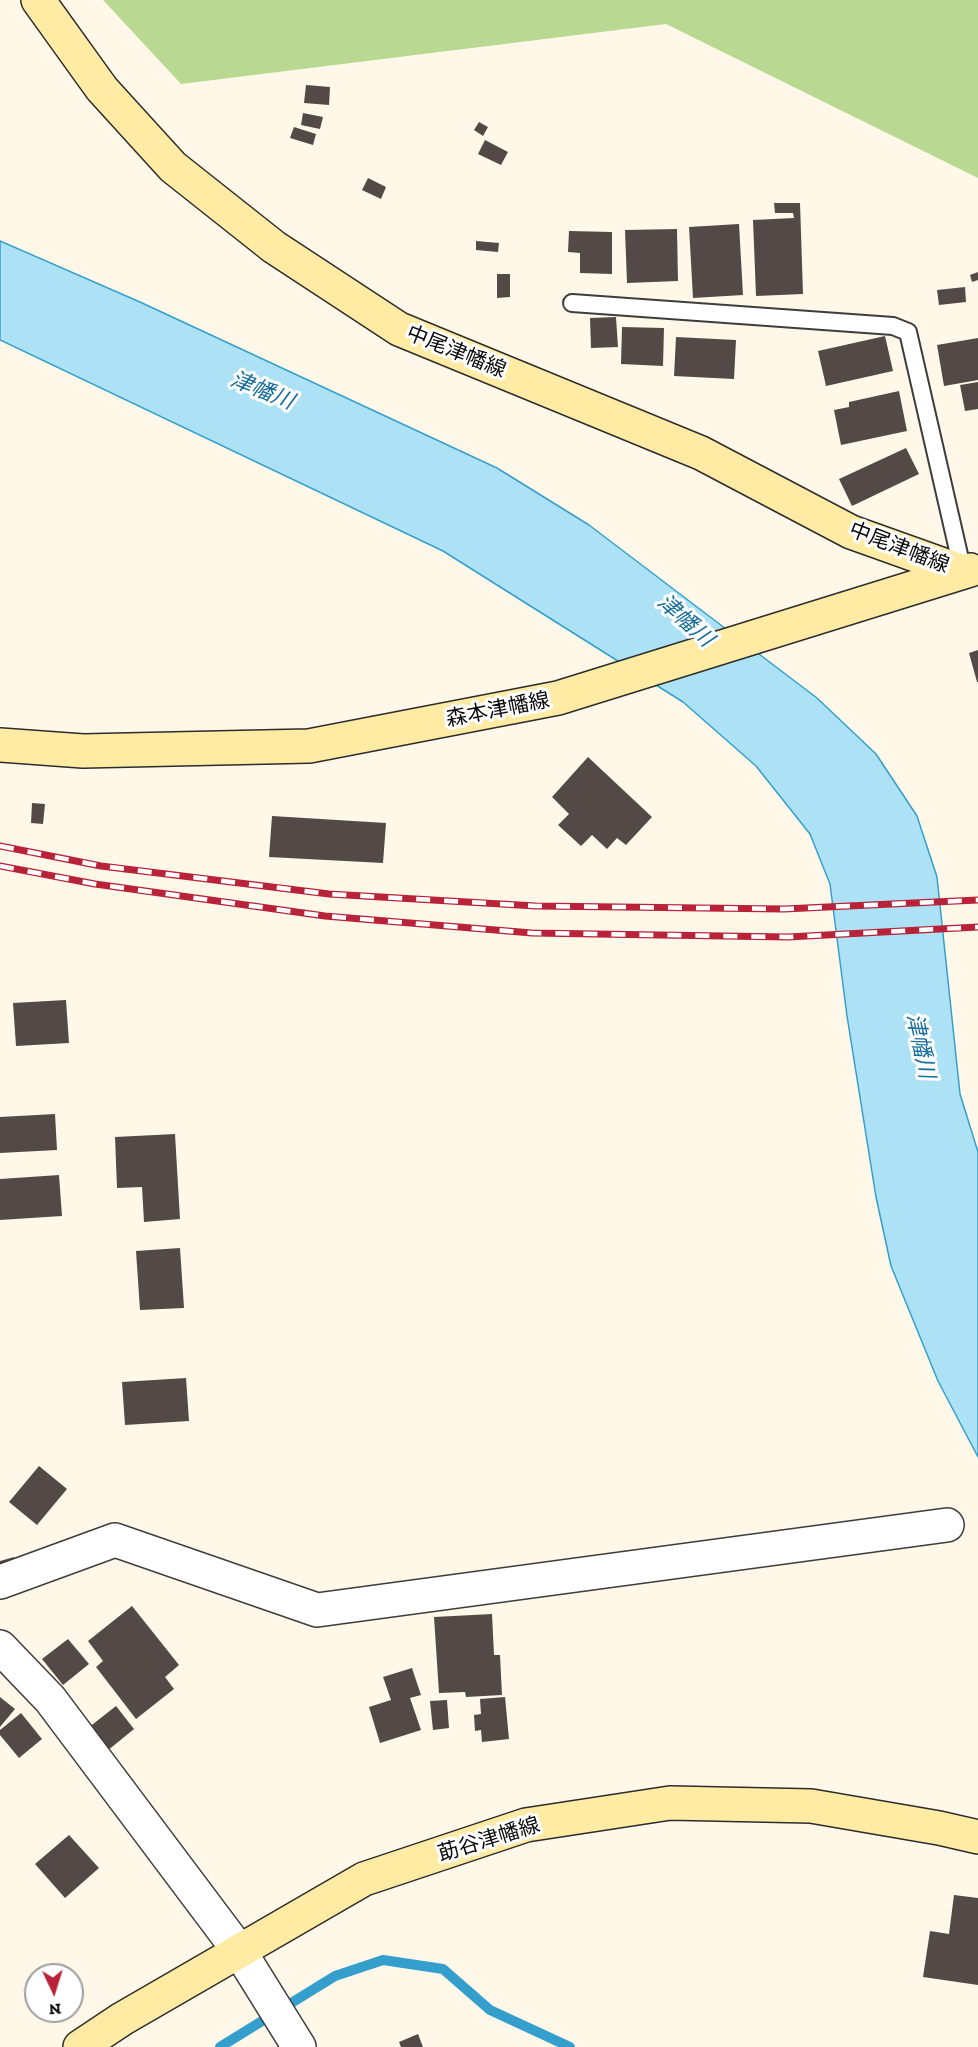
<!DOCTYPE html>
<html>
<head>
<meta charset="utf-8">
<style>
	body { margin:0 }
	#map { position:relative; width:978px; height:2047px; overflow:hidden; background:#fff8e8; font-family:"Zilla Slab",serif }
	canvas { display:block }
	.north { position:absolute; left:24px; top:1963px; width:60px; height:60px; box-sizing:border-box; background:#fff; border:2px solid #9d9d9d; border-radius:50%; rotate:176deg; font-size:16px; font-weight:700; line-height:24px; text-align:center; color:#0a0a0a }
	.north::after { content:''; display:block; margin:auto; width:21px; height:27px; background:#b92339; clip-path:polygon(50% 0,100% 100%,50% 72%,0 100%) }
</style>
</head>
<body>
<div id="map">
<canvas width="978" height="2047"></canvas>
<div class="north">N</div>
</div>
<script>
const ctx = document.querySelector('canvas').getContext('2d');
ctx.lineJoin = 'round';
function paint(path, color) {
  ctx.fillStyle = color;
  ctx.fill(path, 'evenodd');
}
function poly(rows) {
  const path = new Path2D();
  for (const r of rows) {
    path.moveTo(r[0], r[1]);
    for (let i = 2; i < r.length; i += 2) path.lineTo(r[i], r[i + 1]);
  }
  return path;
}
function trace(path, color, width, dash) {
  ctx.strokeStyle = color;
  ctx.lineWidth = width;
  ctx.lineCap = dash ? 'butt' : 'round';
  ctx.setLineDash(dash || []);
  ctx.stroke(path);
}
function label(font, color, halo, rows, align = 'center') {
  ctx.font = font + ' "Zilla Slab","Noto Sans JP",serif';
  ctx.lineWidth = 6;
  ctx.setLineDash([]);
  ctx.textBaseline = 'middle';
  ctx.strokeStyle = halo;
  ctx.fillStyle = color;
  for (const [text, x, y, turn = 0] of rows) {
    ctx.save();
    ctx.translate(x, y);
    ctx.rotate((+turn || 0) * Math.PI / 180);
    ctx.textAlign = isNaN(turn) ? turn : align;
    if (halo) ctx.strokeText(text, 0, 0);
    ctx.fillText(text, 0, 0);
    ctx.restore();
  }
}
paint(poly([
	[103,0,978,0,978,178,666,24,181,84]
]), '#b9d992');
const water = poly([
	[0,241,140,302,497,468,589,525,817,698,876,754,917,816,937,877,960,1094,978,1152,978,1457,938,1381,891,1266,876,1197,847,1016,830,884,810,834,756,766,683,702,443,551,0,340,0,241]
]);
paint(water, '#ade2f6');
trace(water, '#349fcd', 1.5);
trace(poly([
	[220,2047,335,1976,383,1960,443,1969,490,2010,570,2047]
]), '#349fcd', 10);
paint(poly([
	[306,85,330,87,329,105,304,103],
	[303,113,323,117,320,129,301,125],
	[479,122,488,127,483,136,474,130],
	[294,127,316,134,313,145,290,138],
	[485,140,508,152,501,165,478,154],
	[368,178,386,187,381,199,362,190],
	[774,203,800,203,803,294,756,296,753,220,794,218,793,213,775,213],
	[739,224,743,295,693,298,689,227],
	[677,229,678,281,627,283,625,230],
	[569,231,612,232,612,274,580,273,580,253,568,252],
	[476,241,499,243,498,252,476,250],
	[978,272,978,280,972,282,970,275],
	[497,274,510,274,510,297,497,298],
	[965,287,966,302,939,305,937,290],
	[616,317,618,347,591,348,590,318],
	[622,327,664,328,663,366,621,364],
	[885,336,893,371,826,386,818,351],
	[676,337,736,340,734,379,674,376],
	[978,338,978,380,944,386,937,345],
	[978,382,978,409,965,411,960,385],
	[899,391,907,431,841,445,834,410,849,407,849,402],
	[906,448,919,474,852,506,839,479],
	[978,650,978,682,977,682,969,653],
	[588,757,652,817,626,845,617,838,607,849,592,835,581,846,558,825,569,814,552,797],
	[32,803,45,804,43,824,31,823],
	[272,816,386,823,383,863,269,857],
	[66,1000,69,1043,16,1046,13,1003],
	[55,1114,57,1150,0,1153,0,1117],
	[175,1134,180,1219,144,1222,142,1187,117,1188,115,1137],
	[59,1175,62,1216,0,1220,0,1179],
	[180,1248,184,1308,140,1310,136,1251],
	[186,1378,189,1421,125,1425,122,1382],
	[39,1466,67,1489,37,1525,9,1502],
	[14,1557,19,1572,0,1578,0,1561],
	[132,1606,179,1665,165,1677,174,1689,136,1719,96,1667,103,1661,88,1641],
	[492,1614,494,1655,500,1655,502,1695,466,1697,465,1692,439,1693,434,1617],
	[68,1639,89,1664,63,1685,42,1659],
	[412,1668,421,1695,410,1698,421,1730,380,1743,369,1707,391,1700,383,1677],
	[0,1697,15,1709,0,1727],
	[505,1697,509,1739,482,1742,481,1730,475,1731,474,1715,481,1714,480,1699],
	[447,1700,449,1728,433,1730,430,1701],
	[116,1706,134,1729,107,1751,88,1728],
	[21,1713,42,1739,19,1758,0,1735,0,1730],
	[69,1835,99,1868,65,1898,35,1864],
	[954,1895,978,1898,978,1985,923,1977,930,1931,949,1934],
	[418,2034,423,2047,401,2047,399,2042]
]), '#534a47');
const service = poly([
	[572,303,893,326,908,332,963,572]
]);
const minor = poly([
	[0,1582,115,1540,317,1610,947,1525],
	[0,1647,50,1699,240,1952,299,2047]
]);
const secondary = poly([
	[38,0,102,89,173,167,274,247,399,329,701,453,851,532,963,572],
	[0,745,83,751,309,746,558,698,970,570],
	[80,2047,122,2019,364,1879,526,1825,670,1803,811,1806,939,1828,978,1837]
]);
trace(service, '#3d3d3d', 20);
trace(minor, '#3d3d3d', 36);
trace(secondary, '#2c2c2c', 36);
trace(service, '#fff', 16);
trace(minor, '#fff', 33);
trace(secondary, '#ffeba3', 33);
const rail = poly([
	[0,846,101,866,329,894,536,906,784,909,978,900],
	[0,866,95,884,325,916,532,933,788,937,978,927]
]);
trace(rail, '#b92339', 7);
trace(rail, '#fff', 4.5, [14]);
label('21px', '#0a0a0a', '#fff', [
	["中尾津幡線",456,352,22],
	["中尾津幡線",899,548,21],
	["森本津幡線",498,710,-11],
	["莇谷津幡線",489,1840,-17]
]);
label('italic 22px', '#156e9b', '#fff', [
	["津幡川",262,391,22],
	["津幡川",685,621,42],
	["津幡川",920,1046,78]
]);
</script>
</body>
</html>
